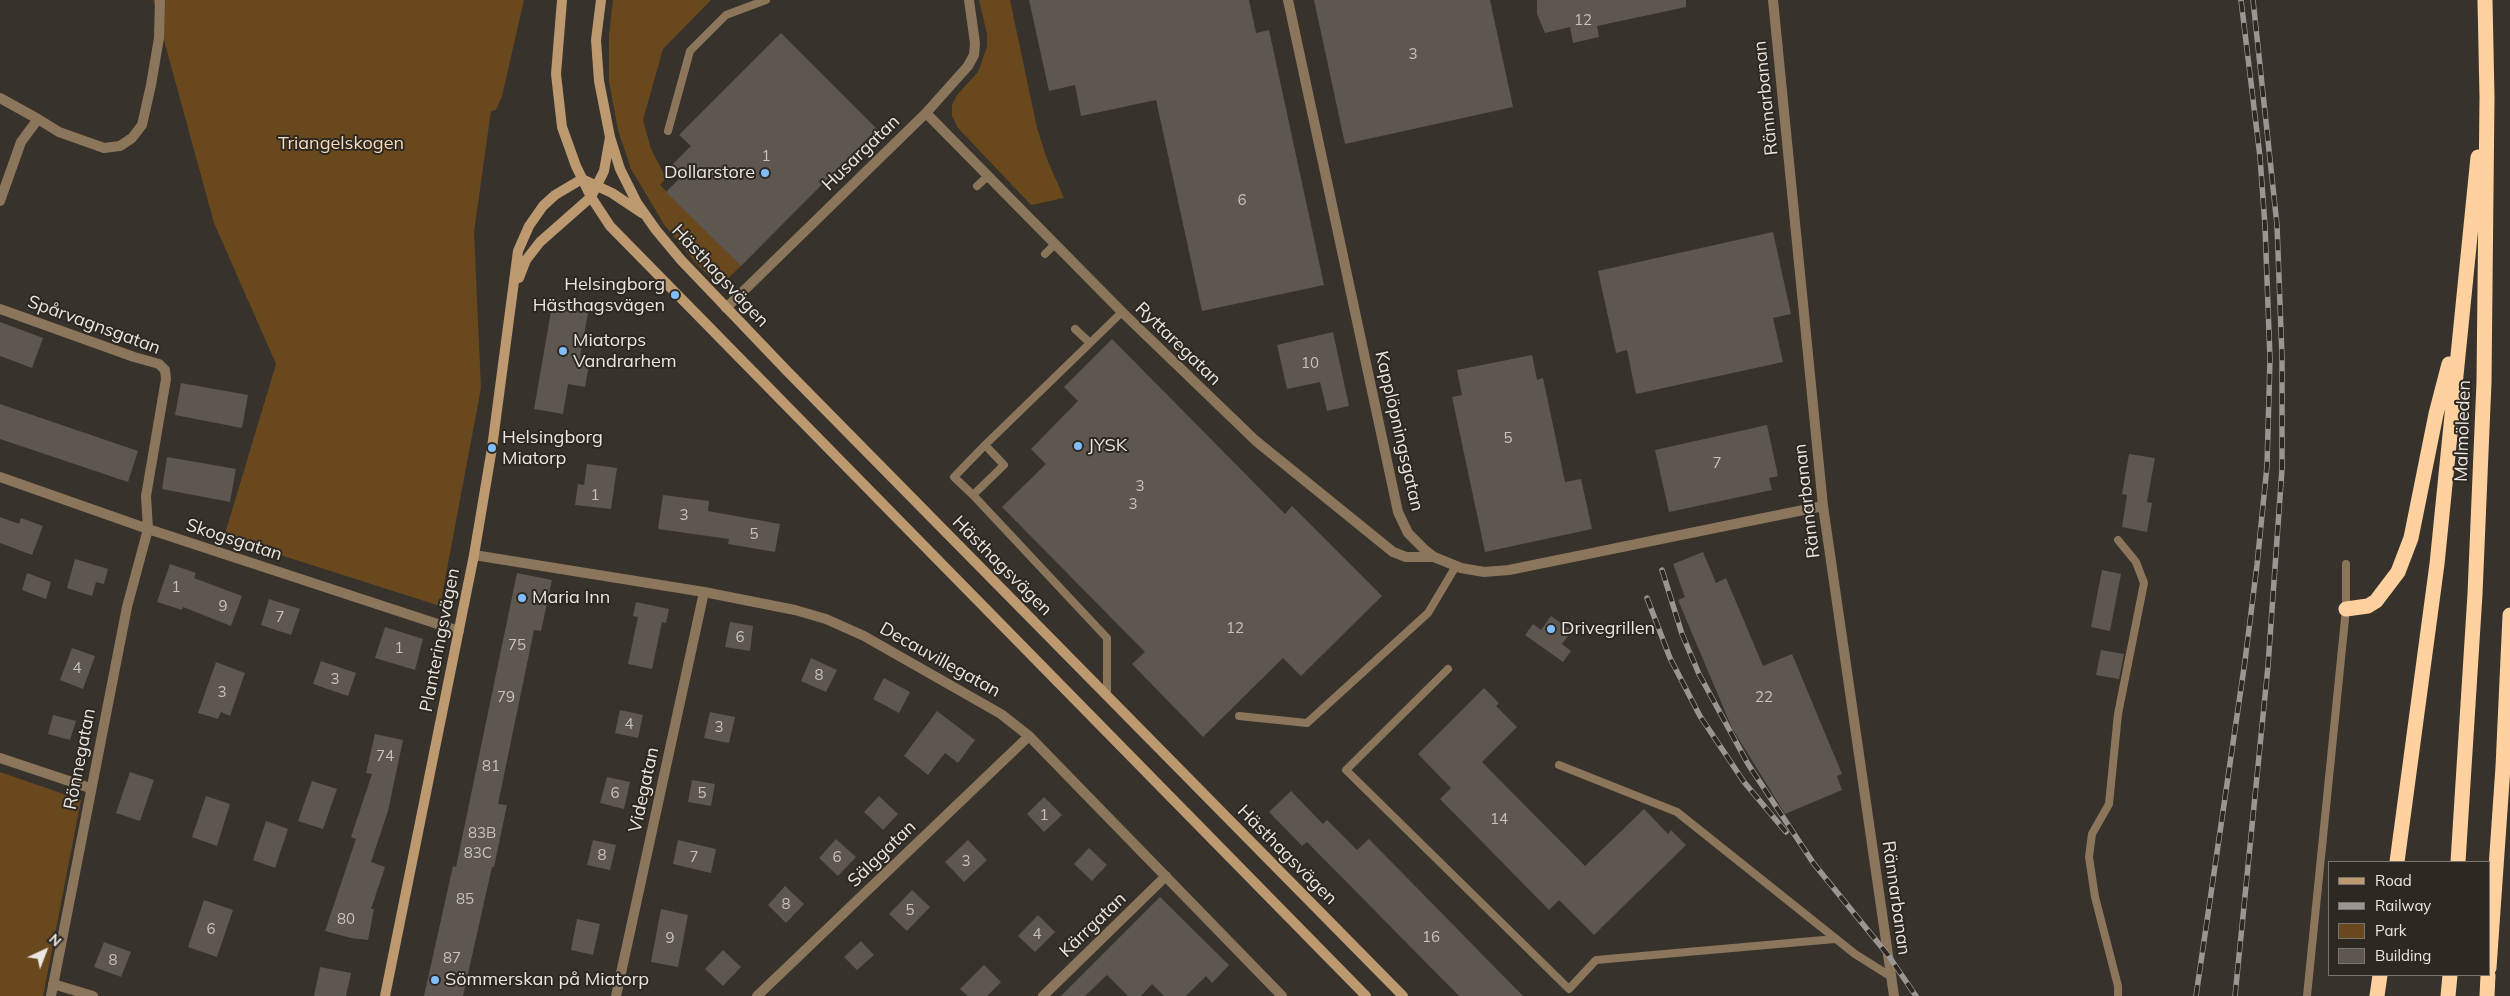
<!DOCTYPE html>
<html>
<head>
<meta charset="utf-8">
<style>
	body { margin:0 }
	#map { position:relative; width:2510px; height:996px; overflow:hidden; background:#37322b; font-family:Mulish,sans-serif }
	canvas { display:block }
	.legend { position:absolute; left:2328px; top:861px; width:162px; height:115px; box-sizing:border-box; background:#2d2821; border:1px solid #79746e; margin:0; padding:6px 9px; list-style:none; font-size:15px; color:#eae6e2 }
	.legend li { display:flex; align-items:center; gap:10px; height:25px }
	.legend b { width:25px; border:1px solid #79746e }
	.north { position:absolute; left:20px; top:926px; width:50px; height:50px; -webkit-text-stroke:4px #2d2821; paint-order:stroke; rotate:43deg; font-size:14px; font-weight:700; line-height:20px; text-align:center; color:#eae6e2 }
	.north::after { content:''; display:block; margin:auto; width:18px; height:22px; background:#eae6e2; clip-path:polygon(50% 0,100% 100%,50% 72%,0 100%) }
</style>
</head>
<body>
<div id="map">
<canvas width="2510" height="996"></canvas>
<ul class="legend">
<li><b style="height:6px;background:#bd9970"></b>Road</li>
<li><b style="height:6px;background:#9a9691"></b>Railway</li>
<li><b style="height:14px;background:#6a481e"></b>Park</li>
<li><b style="height:14px;background:#5d5750"></b>Building</li>
</ul>
<div class="north">N</div>
</div>
<script>
const ctx = document.querySelector('canvas').getContext('2d');
ctx.lineJoin = 'round';
function paint(path, color) {
  ctx.fillStyle = color;
  ctx.fill(path, 'evenodd');
}
function poly(rows) {
  const path = new Path2D();
  for (const r of rows) {
    path.moveTo(r[0], r[1]);
    for (let i = 2; i < r.length; i += 2) path.lineTo(r[i], r[i + 1]);
  }
  return path;
}
function trace(path, color, width, dash) {
  ctx.strokeStyle = color;
  ctx.lineWidth = width;
  ctx.lineCap = dash ? 'butt' : 'round';
  ctx.setLineDash(dash || []);
  ctx.stroke(path);
}
function label(font, color, halo, rows, align = 'center') {
  ctx.font = font + ' Mulish,sans-serif';
  ctx.lineWidth = 4;
  ctx.setLineDash([]);
  ctx.textBaseline = 'middle';
  ctx.strokeStyle = halo;
  ctx.fillStyle = color;
  for (const [text, x, y, turn = 0] of rows) {
    ctx.save();
    ctx.translate(x, y);
    ctx.rotate((+turn || 0) * Math.PI / 180);
    ctx.textAlign = isNaN(turn) ? turn : align;
    if (halo) ctx.strokeText(text, 0, 0);
    ctx.fillText(text, 0, 0);
    ctx.restore();
  }
}
paint(poly([
	[153,0,524,0,502,96,496,110,491,111,474,232,481,388,440,606,224,537,276,364,214,223],
	[613,0,711,0,663,49,643,120,651,149,666,178,660,185,741,266,726,280,720,282,712,279,695,262,665,226,631,169,618,130,609,82,609,35],
	[979,0,1010,0,1037,128,1047,159,1064,198,1031,205,958,128,952,116,952,105,957,95,978,72,987,47,987,34],
	[0,772,81,800,43,996,0,996]
]), '#6a481e');
paint(poly([
	[1029,0,1249,0,1256,33,1269,30,1324,285,1202,311,1156,100,1081,116,1075,85,1049,91],
	[1314,0,1490,0,1513,107,1345,144],
	[1537,0,1686,0,1686,7,1597,26,1599,37,1573,43,1570,27,1545,33,1537,14],
	[781,33,877,129,741,266,666,192,683,175,672,165,691,146,679,135],
	[1773,232,1791,314,1773,318,1783,362,1636,394,1627,350,1616,353,1598,271],
	[553,300,575,303,574,310,588,313,580,357,590,359,585,387,568,384,563,414,534,409],
	[0,322,43,338,32,368,0,356],
	[1333,332,1349,406,1327,411,1320,382,1287,389,1277,345],
	[1112,339,1285,514,1292,506,1382,596,1301,676,1283,658,1203,737,1132,664,1145,652,1002,507,1046,464,1031,449,1078,401,1064,387],
	[1532,355,1537,380,1543,378,1565,482,1581,479,1592,529,1485,552,1452,397,1462,395,1457,370],
	[181,383,248,395,242,428,175,415],
	[0,404,138,451,128,482,0,439],
	[1767,425,1778,476,1769,478,1772,490,1669,512,1655,450],
	[2129,454,2155,458,2147,502,2152,503,2147,532,2122,527,2127,495,2122,494],
	[167,457,236,469,230,502,162,489],
	[587,464,617,468,611,509,575,505,578,484,584,485],
	[663,495,709,501,708,511,780,524,775,552,728,544,729,539,658,529],
	[0,517,19,524,21,518,43,526,32,555,0,543],
	[1703,552,1716,583,1726,578,1763,666,1792,654,1842,774,1837,776,1842,790,1785,814,1732,728,1678,600,1685,597,1673,564],
	[75,559,108,569,104,584,96,582,92,596,67,588],
	[170,564,196,573,194,578,242,596,231,626,183,607,182,610,157,602],
	[2102,570,2121,574,2110,631,2091,627],
	[27,573,51,582,46,599,22,590],
	[517,573,552,580,541,631,534,630,498,804,507,805,494,867,492,867,463,996,424,996,453,866,456,867],
	[269,599,300,609,291,635,261,625],
	[636,602,669,609,666,623,662,622,652,669,628,664,638,617,633,616],
	[1551,616,1572,631,1562,644,1571,651,1563,662,1525,635,1533,624,1541,630],
	[730,622,753,626,750,651,725,647],
	[385,627,423,639,415,670,375,658],
	[72,648,95,656,83,689,60,680],
	[2101,650,2124,654,2119,679,2096,675],
	[811,658,837,670,826,692,801,681],
	[321,661,356,673,348,696,313,684],
	[216,662,245,673,230,716,221,712,218,719,198,713],
	[884,678,910,692,899,713,873,699],
	[1484,688,1499,703,1496,706,1517,727,1482,762,1585,866,1644,809,1668,834,1671,830,1686,845,1594,935,1559,900,1549,910,1440,799,1451,788,1418,754],
	[620,710,643,715,638,738,615,733],
	[937,711,975,740,958,763,945,753,928,775,904,756],
	[710,712,735,717,729,743,704,738],
	[53,715,76,721,70,740,48,734],
	[375,734,403,740,388,811,371,862,385,867,371,909,374,909,368,940,351,938,325,931,356,839,351,837,372,774,366,773],
	[130,772,154,780,140,821,116,813],
	[607,777,630,782,624,809,600,803],
	[692,780,715,784,711,806,688,802],
	[312,781,337,789,323,829,298,821],
	[1291,791,1323,824,1327,820,1357,850,1369,839,1523,996,1459,996,1307,842,1302,846,1269,812],
	[206,796,230,804,217,846,192,837],
	[879,796,898,814,883,830,864,812],
	[1044,797,1062,815,1044,832,1027,814],
	[266,821,288,829,275,868,253,860],
	[836,839,856,857,838,876,819,858],
	[593,840,616,845,610,870,587,865],
	[678,840,716,849,711,873,673,864],
	[968,840,987,860,964,882,945,862],
	[1089,848,1107,865,1092,881,1074,864],
	[785,886,804,904,786,923,768,905],
	[912,890,930,907,907,931,889,914],
	[1160,897,1229,965,1212,983,1206,976,1186,996,1164,996,1152,984,1141,996,1128,996,1107,975,1085,996,1061,996],
	[204,900,233,910,217,957,188,947],
	[661,909,688,915,678,967,651,962],
	[1038,915,1055,932,1035,952,1018,936],
	[577,919,600,924,593,955,571,950],
	[861,941,874,955,857,970,844,957],
	[104,942,131,952,121,977,94,967],
	[723,950,741,967,723,986,705,969],
	[984,965,1001,982,987,996,968,996,960,989],
	[320,967,351,973,346,996,314,996]
]), '#5d5750');
trace(poly([
	[668,131,690,51,726,15,766,0],
	[977,186,988,176],
	[1045,254,1055,244],
	[1075,329,1090,343],
	[985,445,1004,465,973,495,954,477,985,445,1122,312],
	[973,495,1107,638,1107,696],
	[2118,540,2136,562,2144,583,2118,714,2109,804,2092,834,2089,857,2095,897,2118,986,2118,996],
	[1448,669,1346,770,1569,989,1596,960,1835,939],
	[1239,716,1307,723,1428,613,1456,566],
	[1559,765,1677,812,1855,954,1890,976],
	[2307,996,2346,609,2346,564]
]), '#8b755b', 8);
trace(poly([
	[1288,0,1398,512,1408,533,1425,550,1434,557,1461,568,1484,572,1509,570,1823,506],
	[1773,0,1823,506,1894,996],
	[0,98,38,119],
	[926,113,1122,312,1256,441,1393,552,1406,557,1434,557],
	[0,201,21,142,38,119,59,132,104,148,120,146,132,138,142,125,151,85,159,38,160,0],
	[726,308,926,113,968,66,974,55,975,43,969,0],
	[0,309,134,357,159,364,165,370,166,379,146,496,148,529,127,607,51,996],
	[0,477,148,529,459,631],
	[474,555,704,592,795,610,826,619,864,636,1001,714,1029,736,1282,996],
	[0,758,90,788],
	[53,984,93,996],
	[616,996,704,592],
	[757,996,1029,736],
	[1043,996,1166,876]
]), '#8b755b', 10);
trace(poly([
	[562,0,556,74,562,127,576,166,591,197,610,226,1366,996],
	[610,137,620,169,637,203,656,230,681,260,787,371,1403,996],
	[582,179,612,193,642,213],
	[519,278,526,260,540,242,591,197,604,171,610,137,599,81,596,40,601,0],
	[385,996,474,555,492,448,518,251,529,226,543,206,555,195,582,179]
]), '#bd9970', 10);
trace(poly([
	[2346,609,2368,606,2376,601,2398,572,2411,538,2436,414,2449,364],
	[2397,862,2437,564,2478,157],
	[2458,862,2475,594,2484,382,2487,97,2485,0],
	[2489,968,2503,767,2510,615],
	[2377,996,2380,975],
	[2448,996,2450,975],
	[2487,996,2488,975]
]), '#fed19f', 15);
const rail = poly([
	[1662,570,1682,634,1699,674,1748,764,1814,864,1888,955,1916,996],
	[1647,598,1670,658,1700,716,1744,782,1786,832],
	[2196,996,2245,661,2257,565,2267,466,2270,359,2265,226,2260,157,2241,0],
	[2235,996,2268,666,2282,469,2282,357,2277,225,2253,0]
]);
trace(rail, '#9a9691', 5.5);
trace(rail, '#2d2821', 4, [11]);
for (const [x, y, r, color] of [
	[765,173,5,"#81bdfa"],
	[675,295,5,"#81bdfa"],
	[563,351,5,"#81bdfa"],
	[1078,446,5,"#81bdfa"],
	[492,448,5,"#81bdfa"],
	[522,598,5,"#81bdfa"],
	[1551,629,5,"#81bdfa"],
	[435,980,5,"#81bdfa"]
]) {
  const dot = new Path2D();
  dot.arc(x, y, r, 0, 2 * Math.PI);
  ctx.fillStyle = color;
  ctx.fill(dot);
  trace(dot, '#2d2821', 2);
}
label('15px', '#c7c2be', null, [
	["12",1583,20],
	["3",1413,54],
	["1",766,156],
	["6",1242,200],
	["10",1310,363],
	["5",1508,438],
	["7",1717,463],
	["3",1140,486],
	["1",595,495],
	["3",1133,504],
	["3",684,515],
	["5",754,534],
	["1",176,587],
	["9",223,606],
	["7",280,617],
	["12",1235,628],
	["6",740,637],
	["75",517,645],
	["1",399,648],
	["4",77,668],
	["8",819,675],
	["3",335,679],
	["3",222,692],
	["79",506,697],
	["22",1764,697],
	["4",629,724],
	["3",719,727],
	["74",385,756],
	["81",491,766],
	["6",615,793],
	["5",702,793],
	["1",1044,815],
	["14",1499,819],
	["83B",482,833],
	["83C",478,853],
	["8",602,855],
	["7",694,857],
	["6",837,857],
	["3",966,861],
	["85",465,899],
	["8",786,904],
	["5",910,910],
	["80",346,919],
	["6",211,929],
	["4",1037,934],
	["16",1431,937],
	["9",670,938],
	["87",452,958],
	["8",113,960]
]);
label('18px', '#eae6e2', '#2d2821', [
	["Rännarbanan",1766,98,-96],
	["Husargatan",861,153,-44],
	["Hästhagsvägen",720,276,47],
	["Spårvagnsgatan",94,325,20],
	["Ryttaregatan",1178,344,44],
	["Kapplöpningsgatan",1399,431,77],
	["Malmöleden",2463,431,-88],
	["Rännarbanan",1807,501,-97],
	["Skogsgatan",234,540,18],
	["Hästhagsvägen",1002,566,45],
	["Planteringsvägen",440,640,-79],
	["Decauvillegatan",940,660,29],
	["Rönnegatan",80,759,-79],
	["Videgatan",644,790,-78],
	["Sälggatan",882,854,-44],
	["Hästhagsvägen",1287,855,45],
	["Rännarbanan",1896,898,82],
	["Kärrgatan",1093,925,-44]
]);
label('18px', '#f9dcbc', '#2d2821', [
	["Triangelskogen",341,144]
]);
label('18px', '#eae6e2', '#2d2821', [
	["Dollarstore",755,173,"right"],
	["Helsingborg",665,285,"right"],
	["Hästhagsvägen",665,306,"right"],
	["Miatorps",573,341],
	["Vandrarhem",573,362],
	["Helsingborg",502,438],
	["Miatorp",502,459],
	["JYSK",1088,446],
	["Maria Inn",532,598],
	["Drivegrillen",1561,629],
	["Sömmerskan på Miatorp",445,980]
], 'left');
</script>
</body>
</html>
